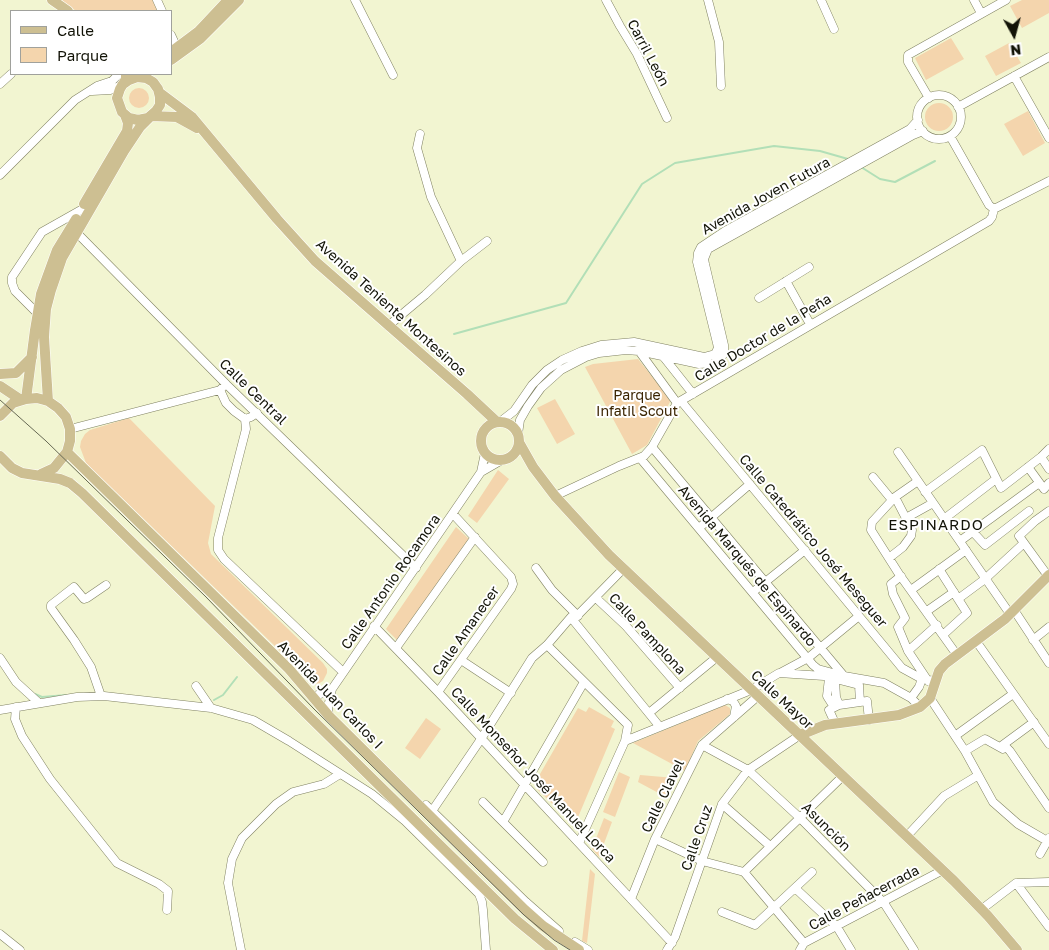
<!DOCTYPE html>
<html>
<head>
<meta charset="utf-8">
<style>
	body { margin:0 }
	#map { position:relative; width:1049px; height:950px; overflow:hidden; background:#f2f5d1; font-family:"Golos Text",sans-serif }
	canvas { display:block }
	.legend { position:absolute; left:10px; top:10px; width:162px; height:65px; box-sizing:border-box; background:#fff; border:1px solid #a0a19c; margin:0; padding:6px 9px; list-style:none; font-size:15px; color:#121307 }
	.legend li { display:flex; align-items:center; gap:10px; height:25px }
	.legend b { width:25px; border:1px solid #a0a19c }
	.north { position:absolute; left:989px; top:10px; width:50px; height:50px; -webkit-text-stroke:4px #fff; paint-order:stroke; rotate:173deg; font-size:14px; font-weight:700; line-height:20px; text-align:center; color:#121307 }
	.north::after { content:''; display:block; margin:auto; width:18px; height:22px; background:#121307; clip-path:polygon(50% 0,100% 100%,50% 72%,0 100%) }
</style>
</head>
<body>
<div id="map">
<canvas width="1049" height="950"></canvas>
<ul class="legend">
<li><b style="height:6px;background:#cdbf92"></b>Calle</li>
<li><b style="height:14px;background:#f4d5ad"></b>Parque</li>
</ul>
<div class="north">N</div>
</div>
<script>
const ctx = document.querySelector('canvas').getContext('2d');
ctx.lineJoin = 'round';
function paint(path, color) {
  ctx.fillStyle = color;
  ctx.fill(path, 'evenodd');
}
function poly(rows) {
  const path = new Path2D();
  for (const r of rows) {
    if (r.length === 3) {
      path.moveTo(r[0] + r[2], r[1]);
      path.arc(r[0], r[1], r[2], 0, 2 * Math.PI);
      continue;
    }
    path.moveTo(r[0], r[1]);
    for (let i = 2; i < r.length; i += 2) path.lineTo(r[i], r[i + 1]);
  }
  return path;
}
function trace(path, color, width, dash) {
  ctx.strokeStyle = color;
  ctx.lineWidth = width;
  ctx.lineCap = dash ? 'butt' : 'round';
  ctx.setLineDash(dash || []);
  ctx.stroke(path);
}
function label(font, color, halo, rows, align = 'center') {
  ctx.font = font + ' "Golos Text",sans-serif';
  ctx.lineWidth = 4;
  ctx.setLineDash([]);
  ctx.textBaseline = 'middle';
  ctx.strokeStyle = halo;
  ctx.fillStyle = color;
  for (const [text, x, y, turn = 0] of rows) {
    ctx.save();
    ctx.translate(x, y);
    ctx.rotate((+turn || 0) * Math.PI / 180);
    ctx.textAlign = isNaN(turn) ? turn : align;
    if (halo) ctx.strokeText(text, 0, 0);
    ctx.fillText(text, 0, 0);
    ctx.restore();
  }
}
paint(poly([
	[62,0,154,0,158,11,76,11],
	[1022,0,1049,0,1049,13,1022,28,1010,6],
	[951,38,964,59,926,80,915,58],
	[1009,43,1021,63,996,76,985,56],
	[139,98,10],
	[939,117,14],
	[1028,111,1045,143,1023,156,1004,124],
	[638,359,671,400,647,445,632,454,585,367,593,364],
	[555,399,575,434,557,444,537,408],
	[129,418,215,506,208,543,211,554,323,663,327,669,327,673,323,681,318,684,310,680,86,463,80,447,81,441,85,434,90,430],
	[498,470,509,479,477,523,468,516],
	[456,527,469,539,397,640,386,629],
	[725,705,730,708,730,714,698,741,685,771,633,743],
	[589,707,614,721,611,727,615,729,576,822,571,822,537,789,540,786,536,781,578,708,586,712],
	[426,718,441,729,420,759,405,748],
	[619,772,630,777,615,817,603,812],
	[640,775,675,778,666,797,638,782],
	[604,818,612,822,599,857,592,849],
	[590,869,595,874,587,943,582,941]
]), '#f4d5ad');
trace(poly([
	[861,167,880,179,895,182,935,161],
	[454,334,566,303,642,184,675,163,774,146,820,151,848,159],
	[35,694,42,697,67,695],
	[214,700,223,695,237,677]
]), '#b2dfb7', 2);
const minor = poly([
	[157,0,162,11],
	[355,0,393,75],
	[606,0,620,26,637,54,667,118],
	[708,0,719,42,721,86],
	[821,0,834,29],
	[974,0,981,13],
	[171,35,177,48],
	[1014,76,1049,138],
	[0,84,11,74],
	[92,91,110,90,122,85],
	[939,117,22],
	[929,98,908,62,908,55,1006,0],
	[958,107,1049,57],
	[420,134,417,148,431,197,461,261],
	[950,136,989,205,994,209],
	[0,175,75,100,97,86,112,81,119,74],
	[994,209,1049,181],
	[76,232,227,385,416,568],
	[786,281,810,324],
	[759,298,809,267],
	[38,314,15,291,12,283,12,277,42,232,81,210],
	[388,326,425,295,461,261,487,241],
	[639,351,677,403],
	[662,355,693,394],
	[222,388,220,390,226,403,234,411,245,419,251,417,257,413],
	[681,401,902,668,922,679,935,681],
	[245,419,246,429,218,538,218,550,224,559,343,672],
	[500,422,514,411,532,385,547,370,562,360,582,351,601,345,634,342,704,357,715,354,718,348,717,343,697,262,698,253,701,247,725,231,910,129,918,120],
	[70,429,220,390],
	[518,434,520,420,528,406,541,388,561,370,586,357,599,353,626,350,639,351,699,364,714,363,724,354,724,345,705,264,704,259,708,249,913,135,923,131],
	[652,447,844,676],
	[898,452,1010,614],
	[1041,457,1049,469],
	[640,458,813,665,818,669,844,676,884,683,911,698,920,707],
	[1028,467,1044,489,1049,483],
	[481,472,500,461],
	[873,477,892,500],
	[918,481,895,497,872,522,871,530,899,574,957,655],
	[925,492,982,450,1001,488,1041,457,1049,449],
	[555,496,619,466,644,456,652,447,677,403,989,221,992,217,994,209],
	[906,518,933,503],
	[944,519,996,479],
	[699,528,750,484],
	[973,532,985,545,1029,511],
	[960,541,1039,483],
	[889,558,903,547,911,536,912,530,895,497],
	[536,568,552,590,578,616],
	[939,569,967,613,944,634],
	[901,576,891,584,893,594,905,618,898,627,908,651,928,681],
	[1048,576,1019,536,1035,521,1049,511],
	[911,590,966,550],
	[753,592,805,550],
	[596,598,626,626,680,688],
	[958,599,985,579,1024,543],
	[1014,610,1049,663],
	[927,611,954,592],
	[573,620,660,727],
	[374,626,438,692,672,943],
	[1033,640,1049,627],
	[976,641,1049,744],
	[547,645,628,725,625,741,579,843],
	[396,648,475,537],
	[908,651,937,625],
	[0,658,16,682,39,703],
	[461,660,511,693],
	[780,673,808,658,859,616],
	[829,678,827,696,834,707],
	[835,680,836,697,839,705],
	[196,686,211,708],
	[438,692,511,589,513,584,511,577,453,514],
	[101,696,91,667,74,640,51,608,51,605,74,587,84,599,87,598,106,585],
	[313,697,332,689],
	[911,698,919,687,922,679],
	[930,698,965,751,993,802,1018,824,1049,842],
	[727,699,733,701,736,706,734,717],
	[16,707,15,719,22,736,50,779,117,863,159,884,168,891,167,910],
	[0,710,77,697,104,696,211,708,253,720,289,741,372,794,405,821,479,894,482,902,483,910,486,950],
	[649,713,717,657],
	[329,716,328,707,332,689,481,472,485,453],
	[835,723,829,710,839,705,860,702],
	[955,736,1013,694],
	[625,741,751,690,779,673,824,676,859,685,860,702,867,701,869,720],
	[702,745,748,770,800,818,884,903,914,950],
	[1000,747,1034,722],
	[965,751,985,739,1003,749,1006,747,1010,751,1049,808],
	[483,802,543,862],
	[722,804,770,846],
	[426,805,526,902,559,931],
	[432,811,481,739,532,658,547,645,571,617,573,620,623,569],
	[503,822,584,682],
	[907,836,944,796,977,776],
	[655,839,702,861,744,872,843,776],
	[1040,854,1049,838],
	[744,872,804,943],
	[1016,883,1049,927],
	[795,888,837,927,851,950],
	[631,899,655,839,702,745,758,696],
	[982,909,1016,883,1049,882],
	[722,912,755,925,812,872],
	[0,934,20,950],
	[575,942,588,950],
	[241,950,228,883,232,859,242,838,276,804,293,792,324,784,340,774],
	[667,950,675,937,722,804,748,770,800,735],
	[800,950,804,943,943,870]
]);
const major = poly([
	[52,0,68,11],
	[171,52,199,31,228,0],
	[171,60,200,39,239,0],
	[122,85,129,80,137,77,146,78,153,82,158,89,160,97,160,105,156,111,148,118,138,120,129,118,122,112,117,98,120,89,126,79,126,74],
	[160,93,192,117,277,219,315,261,467,394,497,422],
	[151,116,177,117,197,128],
	[84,204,127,131,128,123,125,115],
	[0,374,16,373,32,357],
	[0,386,21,400],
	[26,399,35,330,41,294,57,250,76,219],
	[48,401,44,337,46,309,51,290,62,258,124,151,140,127,151,116],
	[0,416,13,403,26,399,37,398,48,401,58,408,66,417,70,429,70,441,67,452,54,468,41,474],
	[500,441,19],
	[520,444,533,467,555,496,609,555,954,881,988,916,1017,950],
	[67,452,289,669,329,716,525,910,543,926,579,950],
	[0,456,12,468,22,473,60,479,70,483,82,493,515,919,553,950],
	[800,735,825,725,899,715,920,707,930,698,939,671,945,664,1005,619,1049,575]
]);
trace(minor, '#808262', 9);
trace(major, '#fff', 11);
trace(minor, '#fff', 8);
trace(major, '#cdbf92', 10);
trace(poly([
	[0,400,46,441,206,597,314,709,524,915,554,940,570,950]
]), '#666853', 1);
label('14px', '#121307', '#fff', [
	["Carril León",648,53,62],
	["Avenida Joven Futura",766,196,-29],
	["Avenida Teniente Montesinos",391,308,42],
	["Calle Doctor de la Peña",763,338,-31],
	["Calle Central",253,392,44],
	["Calle Catedrático José Meseguer",813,541,50],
	["Avenida Marqués de Espinardo",747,566,50],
	["Calle Antonio Rocamora",391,582,-55],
	["Calle Amanecer",466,631,-55],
	["Calle Pamplona",647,634,47],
	["Avenida Juan Carlos I",330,695,46],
	["Calle Mayor",782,700,43],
	["Calle Monseñor José Manuel Lorca",533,775,47],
	["Calle Clavel",663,796,-64],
	["Asunción",826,827,45],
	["Calle Cruz",697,838,-71],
	["Calle Peñacerrada",864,898,-28]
]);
label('14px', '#3b2400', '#fff', [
	["Parque",637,396],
	["Infatil Scout",637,412]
]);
ctx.letterSpacing = '1px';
label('15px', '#121307', '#fff', [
	["ESPINARDO",936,525]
]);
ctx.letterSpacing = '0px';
</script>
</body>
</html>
